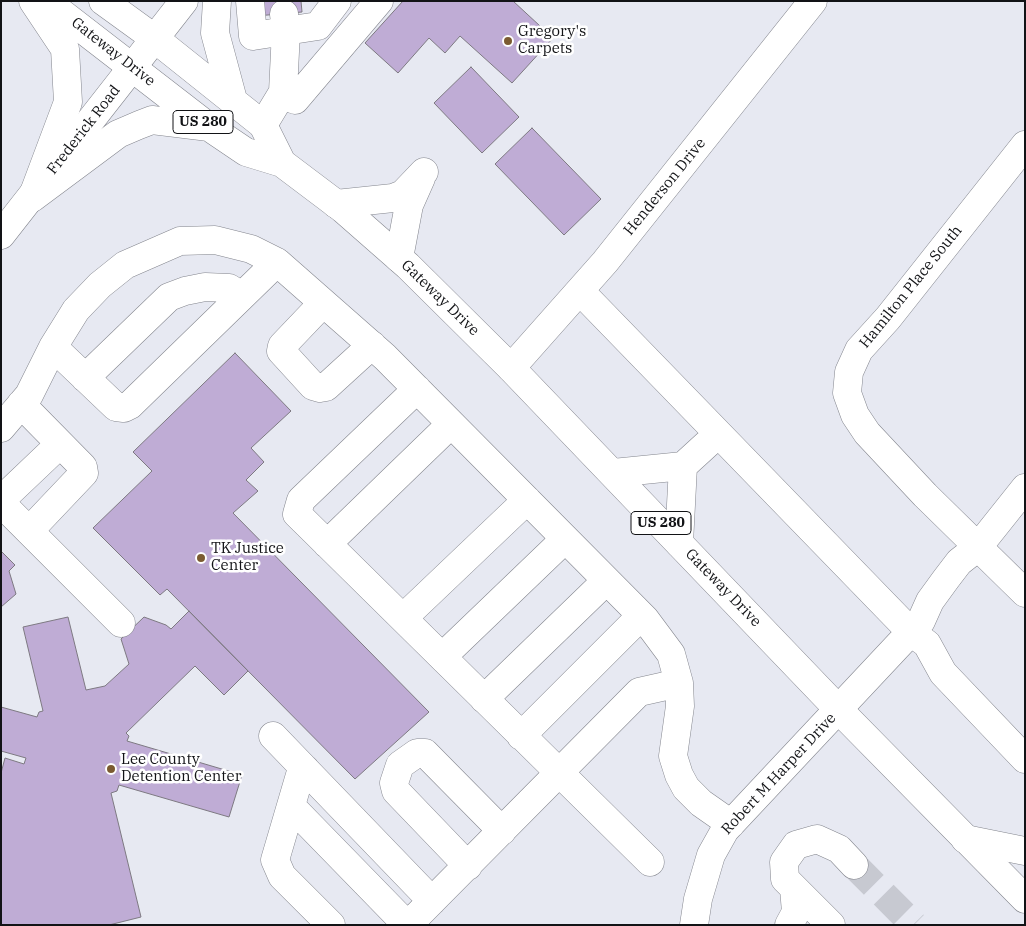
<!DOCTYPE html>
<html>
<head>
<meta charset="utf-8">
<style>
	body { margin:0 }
	#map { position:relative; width:1026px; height:926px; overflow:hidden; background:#e7e9f2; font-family:"IBM Plex Serif",serif }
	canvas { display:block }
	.frame { position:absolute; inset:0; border:2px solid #121316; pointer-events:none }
</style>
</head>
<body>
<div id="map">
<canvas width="1026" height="926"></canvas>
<div class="frame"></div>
</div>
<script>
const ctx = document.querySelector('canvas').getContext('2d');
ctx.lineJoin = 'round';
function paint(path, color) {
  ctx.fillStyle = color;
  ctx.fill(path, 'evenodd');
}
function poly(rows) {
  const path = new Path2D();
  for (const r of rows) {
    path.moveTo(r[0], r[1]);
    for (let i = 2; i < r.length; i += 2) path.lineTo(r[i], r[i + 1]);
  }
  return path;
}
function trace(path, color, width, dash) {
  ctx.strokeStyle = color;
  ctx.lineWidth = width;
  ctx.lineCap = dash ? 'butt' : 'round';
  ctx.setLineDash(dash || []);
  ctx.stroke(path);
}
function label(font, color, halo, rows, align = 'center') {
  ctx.font = font + ' "IBM Plex Serif",serif';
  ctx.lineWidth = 5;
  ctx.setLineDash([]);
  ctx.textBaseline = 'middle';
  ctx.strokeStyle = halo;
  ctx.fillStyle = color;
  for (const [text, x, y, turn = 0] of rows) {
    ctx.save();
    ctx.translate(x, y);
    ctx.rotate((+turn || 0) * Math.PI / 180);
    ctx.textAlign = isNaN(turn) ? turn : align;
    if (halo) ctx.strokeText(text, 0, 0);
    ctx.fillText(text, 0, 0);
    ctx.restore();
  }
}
const building = poly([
	[256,1,301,1,302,12,256,16,256,1],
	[403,1,513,1,553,38,512,83,460,36,445,53,429,38,398,73,365,43,403,1],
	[471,67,519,117,482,153,434,103,471,67],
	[532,128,601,199,564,235,495,164,532,128],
	[235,353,291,411,251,448,264,462,246,480,258,491,233,513,429,712,355,779,167,589,160,595,93,528,152,471,133,452,235,353],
	[1,551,15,565,9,571,16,594,1,607,1,551],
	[189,611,248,671,224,695,195,666,126,733,129,736,127,741,242,775,229,817,119,785,117,791,111,793,141,917,109,925,1,925,1,773,5,758,24,764,26,758,1,751,1,707,37,717,39,712,43,711,23,627,68,617,86,690,105,686,129,664,121,639,144,617,166,625,171,629,189,611]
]);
paint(building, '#bfacd5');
trace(building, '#7d7981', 1);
trace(poly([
	[854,865,914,925]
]), '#c7c9d1', 28, [28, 14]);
const minor = poly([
	[250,1,253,36,318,26,337,1],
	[283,92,286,31,284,14],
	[263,125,283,92,295,100,379,1],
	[1025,145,888,318,859,350,849,372,847,393,855,415,867,433,925,495,1025,593],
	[336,204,393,198,403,194,424,172],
	[399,258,409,205,421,178],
	[580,291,911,632,927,644,943,673,1025,759],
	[323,303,282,346,281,351,313,386,320,388,326,387,372,345],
	[53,347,116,407,124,408,130,405,277,262],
	[511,368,605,262,813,1],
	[85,378,169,297,185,291,205,287,229,288,242,296],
	[417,389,301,500,297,514,650,862],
	[21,404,83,467,84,473,29,531],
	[1,428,29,395,53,347,76,310,100,285,125,265,180,241,215,240,251,249,277,262,385,357,645,619,671,654,679,683,680,706,673,756,679,775,686,788,701,803,731,824],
	[613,473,683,466,718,434],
	[1,500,60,444],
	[1,503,121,623],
	[679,543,683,466],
	[327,544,451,424],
	[403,618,527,500],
	[442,657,565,539],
	[484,699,606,581],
	[273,736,432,901],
	[521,736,641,616],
	[305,769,300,775,275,860,282,876,331,925],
	[291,806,407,925],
	[965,839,1025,851],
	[468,866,396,791,394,783,400,765,417,753,425,753,502,831],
	[408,925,639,692,679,683],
	[694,925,698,899,711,855,725,830,921,621,930,601,946,579,959,562,978,547,1025,488],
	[789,925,796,912,794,888],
	[831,925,785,879,784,862,796,845,817,839,839,849,854,865]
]);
const major = poly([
	[1,235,184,1]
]);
const highway = poly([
	[46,1,209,127,246,152,282,163,343,209,408,266,511,368,839,710,1025,899],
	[103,1,154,38,263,125,282,163],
	[217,1,215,33,233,100],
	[32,198,68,102,65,49,33,1],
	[32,198,118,134,139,125,152,120,209,127]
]);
trace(minor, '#83858d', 29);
trace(major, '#83858d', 29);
trace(highway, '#83858d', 29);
trace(minor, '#fff', 28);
trace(major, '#fff', 28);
trace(highway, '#fff', 28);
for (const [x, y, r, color] of [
	[508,41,5,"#7b5b31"],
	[201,558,5,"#7b5b31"],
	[111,769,5,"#7b5b31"]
]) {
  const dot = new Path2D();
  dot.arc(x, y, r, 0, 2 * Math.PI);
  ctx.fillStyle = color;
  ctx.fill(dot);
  trace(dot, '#fff', 2);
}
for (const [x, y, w] of [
	[203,122,60],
	[661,523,60]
]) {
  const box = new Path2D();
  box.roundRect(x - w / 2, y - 11.5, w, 23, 4);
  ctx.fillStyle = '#fff';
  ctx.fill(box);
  trace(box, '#121316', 1);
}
label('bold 14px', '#121316', null, [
	["US 280",203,122],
	["US 280",661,523]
]);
label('15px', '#121316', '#fff', [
	["Gregory's",518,32],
	["Carpets",518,49],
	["TK Justice",211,549],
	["Center",211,566],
	["Lee County",121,760],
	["Detention Center",121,777]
], 'left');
label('15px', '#121316', '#fff', [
	["Gateway Drive",113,52,38],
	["Frederick Road",84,130,-52],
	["Henderson Drive",665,187,-51],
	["Hamilton Place South",911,287,-51],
	["Gateway Drive",440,298,44],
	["Gateway Drive",723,588,46],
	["Robert M Harper Drive",779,774,-47]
]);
</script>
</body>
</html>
